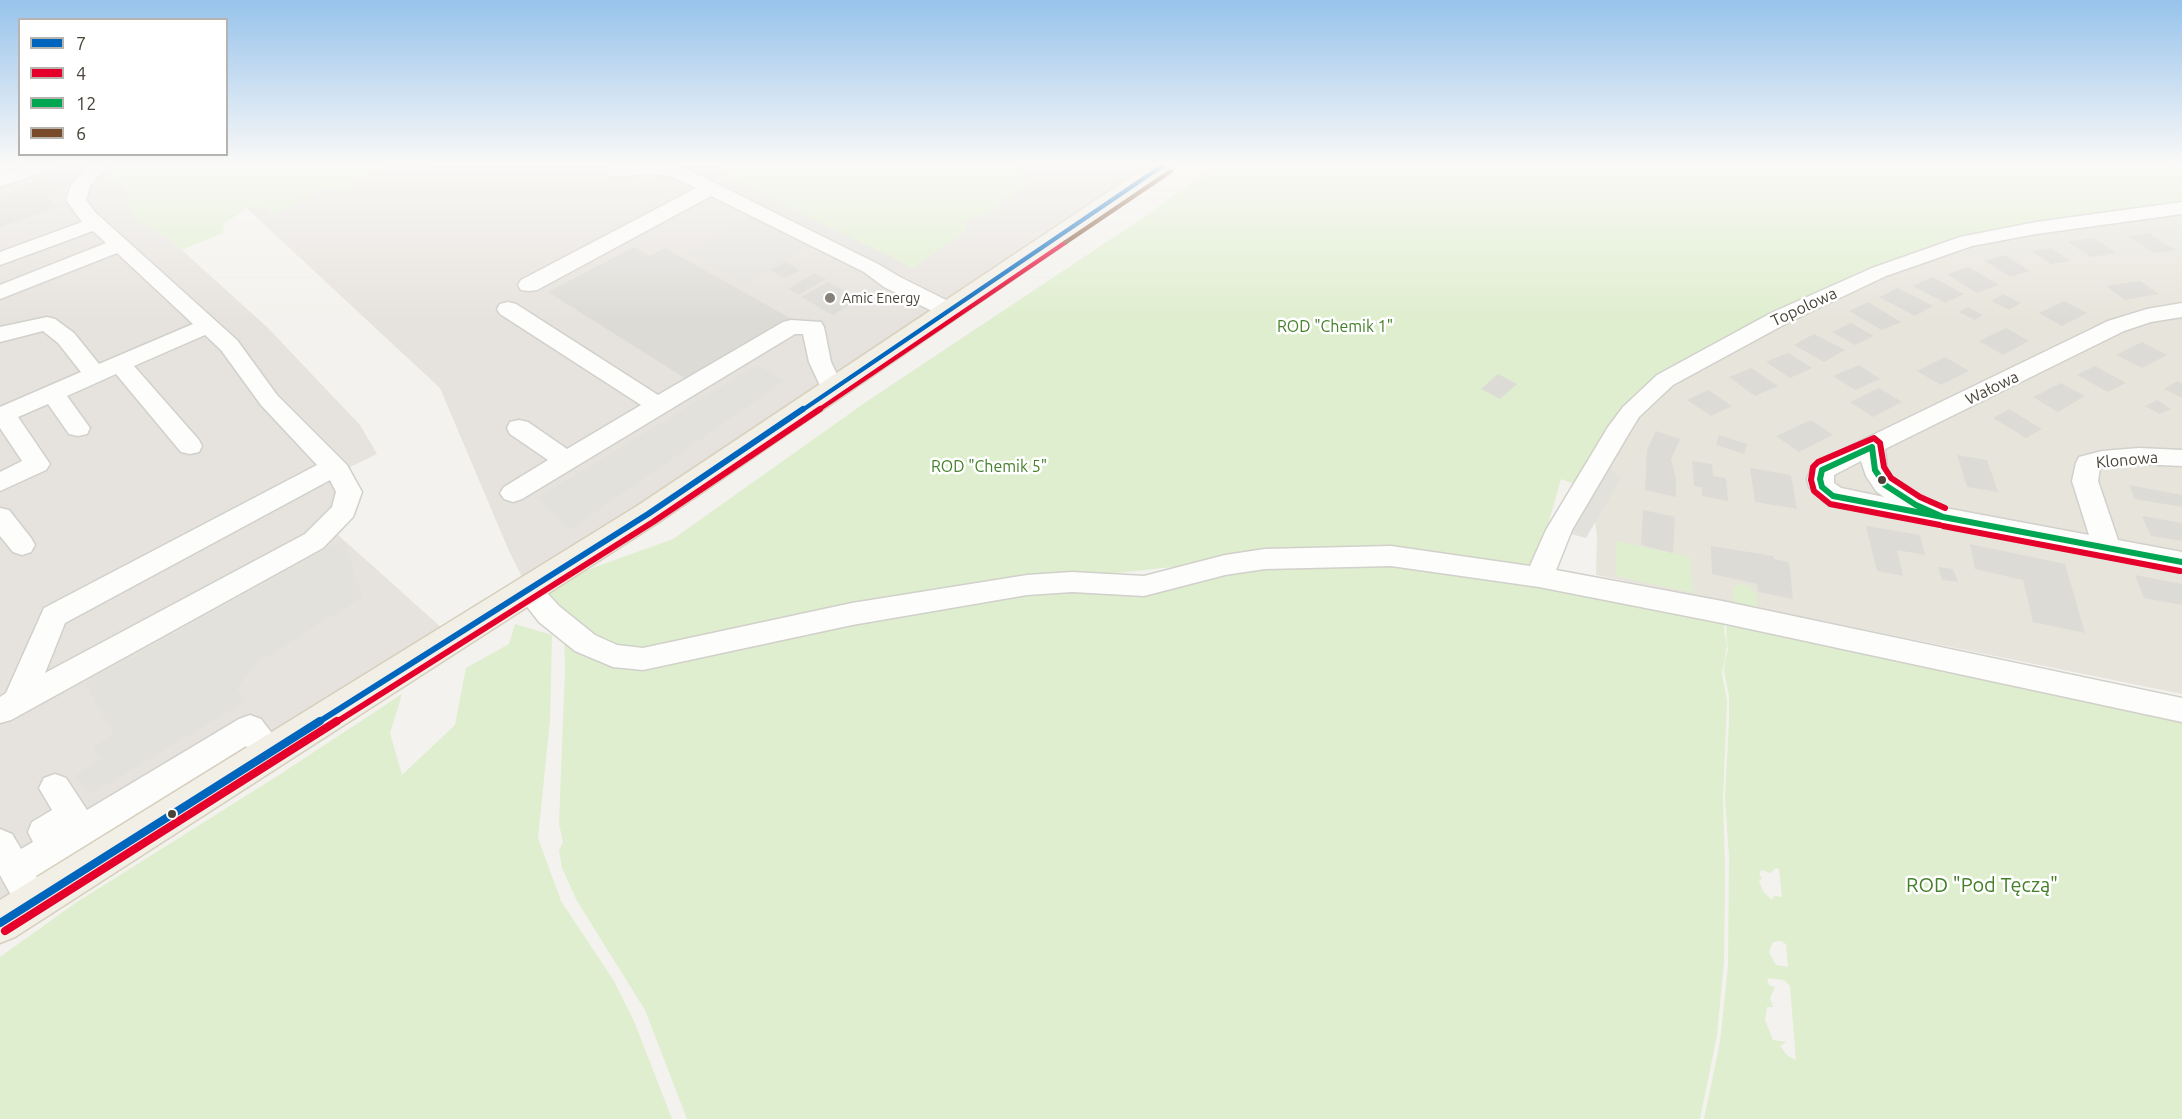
<!DOCTYPE html>
<html>
<head>
<meta charset="utf-8">
<style>
	body { margin:0 }
	#map { position:relative; width:2182px; height:1119px; overflow:hidden; background:#f3f2ee; font-family:Ubuntu,sans-serif }
	canvas { display:block }
	.legend { position:absolute; left:18px; top:18px; width:210px; height:138px; box-sizing:border-box; background:#fff; border:2px solid #b7b4af; margin:0; padding:8px 10px; list-style:none; font-size:18px; color:#4a4438 }
	.legend li { display:flex; align-items:center; gap:12px; height:30px }
	.legend b { width:30px; border:2px solid #b7b4af }
</style>
</head>
<body>
<div id="map">
<canvas width="2182" height="1119"></canvas>
<ul class="legend">
<li><b style="height:8px;background:#0065bd"></b>7</li>
<li><b style="height:8px;background:#e4002b"></b>4</li>
<li><b style="height:8px;background:#00a651"></b>12</li>
<li><b style="height:8px;background:#7a4b2a"></b>6</li>
</ul>
</div>
<script>
const ctx = document.querySelector('canvas').getContext('2d');
ctx.lineJoin = 'round';
function paint(path, color) {
  ctx.fillStyle = color;
  ctx.fill(path, 'evenodd');
}
function poly(rows) {
  const path = new Path2D();
  for (const r of rows) {
    path.moveTo(r[0], r[1]);
    for (let i = 2; i < r.length; i += 2) path.lineTo(r[i], r[i + 1]);
  }
  return path;
}
function trace(path, color, width, dash) {
  ctx.strokeStyle = color;
  ctx.lineWidth = width;
  ctx.lineCap = dash ? 'butt' : 'round';
  ctx.setLineDash(dash || []);
  ctx.stroke(path);
}
function label(font, color, halo, rows, align = 'center') {
  ctx.font = font + ' Ubuntu,sans-serif';
  ctx.lineWidth = 5;
  ctx.setLineDash([]);
  ctx.textBaseline = 'middle';
  ctx.strokeStyle = halo;
  ctx.fillStyle = color;
  for (const [text, x, y, turn = 0] of rows) {
    ctx.save();
    ctx.translate(x, y);
    ctx.rotate((+turn || 0) * Math.PI / 180);
    ctx.textAlign = isNaN(turn) ? turn : align;
    if (halo) ctx.strokeText(text, 0, 0);
    ctx.fillText(text, 0, 0);
    ctx.restore();
  }
}
paint(poly([
	[2182,208,2182,694,1596,575,1597,536,1591,490,1651,393,1779,318,1967,241]
]), '#e7e4db');
paint(poly([
	[55,164,108,164,113,177,125,187,126,203,139,221,172,241,268,328,360,425,377,454,350,467,359,487,346,524,337,534,453,638,0,923,0,183],
	[1166,164,529,591,509,551,440,388,200,165]
]), '#e6e2dd');
paint(poly([
	[399,164,359,180,344,190,322,189,273,214,264,207,247,208,224,224,223,233,182,250,172,241,139,221,125,203,125,187,113,177,108,164],
	[719,164,1015,164,1026,176,1014,181,1034,183,1016,191,1012,199,1000,201,996,210,965,221,966,231,913,268,728,181,731,175,719,168],
	[1218,164,2180,164,2175,168,2182,169,2182,208,1967,241,1879,272,1651,393,1591,490,1561,479,1534,574,1449,563,1226,561,1054,580,627,653,566,621,562,607,554,600,529,591,673,539,866,402,1141,219],
	[1616,541,1690,557,1693,593,1616,576],
	[1414,561,1725,623,1724,631,1727,645,1722,674,1727,701,1723,797,1725,873,1724,961,1717,1035,1700,1119,687,1119,645,1010,577,901,562,868,559,850,563,842,559,824,565,669,564,640,602,659,901,609,1235,567],
	[1741,584,1748,586,1756,594,1759,611,1734,606,1733,587],
	[1727,620,2182,717,2182,1119,1704,1119,1720,1042,1728,967,1729,857,1725,797,1729,722,1729,696,1724,672,1725,659,1728,650,1726,633],
	[1776,868,1779,869,1782,897,1774,896,1772,900,1763,891,1759,881,1762,878,1759,874,1762,870,1770,873],
	[1781,941,1786,944,1788,967,1776,965,1769,952,1773,942],
	[1767,978,1784,980,1790,986,1796,1060,1788,1056,1780,1046,1787,1042,1773,1040,1765,1020,1767,1007,1773,1007,1770,998,1775,987,1769,985],
	[515,624,552,635,550,720,538,838,561,901,614,981,634,1021,672,1119,0,1119,0,957,74,904,279,775,402,694,390,733,402,775,455,725,466,668,509,644]
]), '#dfeece');
paint(poly([
	[731,179,903,263,890,272,717,186],
	[755,216,813,245,745,284,687,253],
	[757,365,784,381,569,530,537,498],
	[1606,464,1621,478,1586,538,1564,532],
	[343,540,362,597,255,664,236,690,245,701,90,794,75,776,103,759,92,747,114,734,85,683]
]), '#e2e1dc');
paint(poly([
	[66,173,76,183,44,195,57,207,0,227,0,195],
	[2149,233,2175,250,2154,253,2128,236],
	[2093,238,2116,253,2091,257,2068,242],
	[634,247,650,256,665,248,790,318,688,380,548,292],
	[2051,248,2070,261,2051,264,2032,251],
	[2004,255,2030,271,2010,277,1985,261],
	[785,262,800,270,785,278,770,270],
	[1969,267,1999,285,1977,293,1947,274],
	[815,273,826,279,799,295,788,289],
	[1932,277,1964,294,1945,303,1913,286],
	[2140,281,2159,294,2125,300,2106,286],
	[828,282,855,297,859,299,833,315,801,297],
	[1897,288,1933,306,1915,316,1879,297],
	[2003,294,2021,303,2009,310,1991,301],
	[2064,301,2087,313,2062,326,2039,313],
	[1868,302,1901,322,1882,330,1849,311],
	[1967,307,1983,315,1975,320,1959,312],
	[1851,323,1874,336,1855,345,1832,332],
	[2006,328,2029,341,2003,355,1979,341],
	[1814,334,1845,350,1824,362,1794,345],
	[2142,342,2167,355,2142,368,2116,355],
	[1788,353,1812,368,1790,378,1766,362],
	[1945,357,1969,371,1941,385,1917,371],
	[1859,365,1880,379,1855,390,1833,376],
	[2095,366,2126,383,2108,392,2077,375],
	[1751,368,1778,386,1755,396,1729,377],
	[1498,374,1517,384,1500,399,1481,389],
	[2178,381,2182,384,2182,398,2164,389],
	[2061,383,2085,396,2058,412,2033,397],
	[1879,388,1902,402,1873,417,1850,402],
	[1708,390,1732,406,1711,416,1687,400],
	[2157,400,2171,409,2160,414,2145,406],
	[2009,409,2042,429,2026,438,1993,418],
	[1811,420,1833,435,1799,452,1776,436],
	[1656,431,1680,439,1671,459,1676,478,1676,497,1645,490,1647,450],
	[1719,435,1747,444,1744,454,1716,445],
	[1957,455,1987,460,1998,492,1967,487],
	[1692,461,1712,464,1713,476,1726,478,1728,501,1702,496,1702,487,1694,486],
	[1750,468,1791,475,1797,509,1755,502],
	[2129,485,2182,495,2182,507,2135,499],
	[1643,510,1675,517,1673,553,1641,545],
	[2142,516,2182,523,2182,541,2151,536],
	[1866,526,1920,535,1925,555,1897,550,1903,576,1877,571],
	[1970,544,2065,564,2085,633,2033,622,2023,580,1975,569],
	[1711,546,1774,556,1774,559,1789,562,1793,599,1758,592,1757,584,1712,574],
	[1938,567,1953,569,1958,582,1942,580],
	[2135,575,2182,584,2182,605,2144,598]
]), '#dddbd6');
const minor = poly([
	[28,164,56,164,54,168,0,187,0,175,28,164],
	[88,164,108,164,90,186,86,200,95,212,237,340,277,395,347,465,362,492,353,517,323,548,11,720,0,723,0,697,6,693,44,608,317,465,261,405,221,350,205,335,134,366,199,440,202,446,199,452,190,454,181,452,116,374,67,396,90,428,87,434,78,436,69,434,48,404,18,417,50,464,46,470,0,491,0,472,22,461,0,428,0,407,81,372,58,343,43,331,0,342,0,327,47,317,55,319,74,333,99,364,193,324,117,253,0,299,0,285,106,243,93,231,0,265,0,252,82,222,66,200,71,185,88,164],
	[330,480,336,492,332,507,305,534,45,673,65,623,330,480],
	[623,164,667,164,685,168,878,264,900,277,956,305,959,310,956,315,948,317,940,315,884,287,864,272,711,196,537,290,529,291,521,290,518,285,521,280,696,188,673,177,648,173,616,177,609,175,607,171,609,167,623,164],
	[2182,202,2182,214,2036,234,1972,246,1886,276,1787,323,1673,385,1639,417,1628,435,1572,530,1556,570,1722,601,2182,698,2182,722,1722,623,1539,587,1391,566,1265,569,1225,575,1144,596,1072,592,1027,595,852,625,643,670,613,667,575,651,539,622,515,591,519,584,529,581,539,584,559,606,595,635,617,645,643,648,852,603,1027,575,1072,572,1144,576,1225,555,1265,549,1391,546,1530,566,1546,530,1608,427,1623,407,1657,375,1771,313,1872,268,1960,237,2036,222,2182,202],
	[508,302,516,304,658,395,783,322,791,320,821,322,824,327,831,362,844,389,840,394,832,396,824,394,809,362,803,334,795,334,522,499,513,502,504,499,500,493,504,487,548,460,510,434,507,428,510,422,519,420,528,422,567,449,641,405,500,314,497,309,500,304,508,302],
	[2182,303,2182,317,2151,322,2124,331,1885,449,1887,469,1894,479,1926,500,1929,505,2089,535,2072,481,2076,463,2079,457,2102,451,2139,448,2182,450,2182,466,2139,464,2102,467,2100,468,2098,481,2118,540,2182,552,2182,572,1833,505,1824,502,1809,487,1807,479,1813,464,2108,321,2147,309,2182,303],
	[1861,461,1866,476,1876,491,1884,497,1841,488,1834,483,1834,475,1861,461],
	[0,508,9,510,31,538,35,545,31,552,22,555,13,552,0,536,0,508],
	[250,715,261,719,280,744,285,753,280,762,269,766,258,762,246,746,36,876,40,884,35,895,23,899,11,895,0,875,0,829,12,834,21,849,33,842,28,832,32,822,52,810,39,788,44,778,55,774,66,778,87,810,239,719,250,715]
]);
const major = poly([
	[1150,164,1177,164,1174,169,659,522,15,937,0,943,0,900,637,506,1150,164]
]);
trace(minor, '#d1d0cb', 3);
trace(major, '#d6cfbb', 3);
paint(minor, '#fdfdfc');
paint(major, '#f2efe6');
trace(poly([
	[801,411,1165,164]
]), '#0065bd', 4.5);
trace(poly([
	[317,723,648,514,803,409]
]), '#0065bd', 6);
trace(poly([
	[0,923,320,721]
]), '#0065bd', 8);
trace(poly([
	[817,411,1066,242]
]), '#e4002b', 4.5);
trace(poly([
	[1940,525,1830,504,1814,491,1811,480,1813,467,1818,462,1874,438,1880,443,1884,467,1891,478,1920,497,1945,508],
	[1943,526,2180,571],
	[335,723,653,522,820,409]
]), '#e4002b', 6);
trace(poly([
	[5,931,337,721]
]), '#e4002b', 8);
trace(poly([
	[1872,447,1875,470,1885,485,1916,505,1943,517,1833,496,1822,487,1820,479,1822,470,1872,447],
	[1943,517,2182,562]
]), '#00a651', 6);
trace(poly([
	[1066,242,1171,171]
]), '#7a4b2a', 4.5);
const sky = ctx.createLinearGradient(0, 0, 0, 321);
sky.addColorStop(0, '#97c3ec');
sky.addColorStop(0.51, '#faf9f7');
sky.addColorStop(1, '#faf9f700');
ctx.fillStyle = sky;
ctx.fillRect(0, 0, 2182, 321);
for (const [x, y, r, color] of [
	[830,298,6,"#858178"],
	[1882,480,5,"#4a4438"],
	[172,814,5,"#4a4438"]
]) {
  const dot = new Path2D();
  dot.arc(x, y, r, 0, 2 * Math.PI);
  ctx.fillStyle = color;
  ctx.fill(dot);
  trace(dot, '#fff', 2);
}
label('14px', '#4a4438', '#fff', [
	["Amic Energy",842,298]
], 'left');
label('16px', '#4a4438', '#fff', [
	["Topolowa",1804,307,-25],
	["Wałowa",1992,388,-26],
	["Klonowa",2127,460,-5]
]);
label('16px', '#447f29', '#fff', [
	["ROD \"Chemik 1\"",1335,327],
	["ROD \"Chemik 5\"",989,467]
]);
label('20px', '#447f29', '#fff', [
	["ROD \"Pod Tęczą\"",1982,885]
]);
</script>
</body>
</html>
